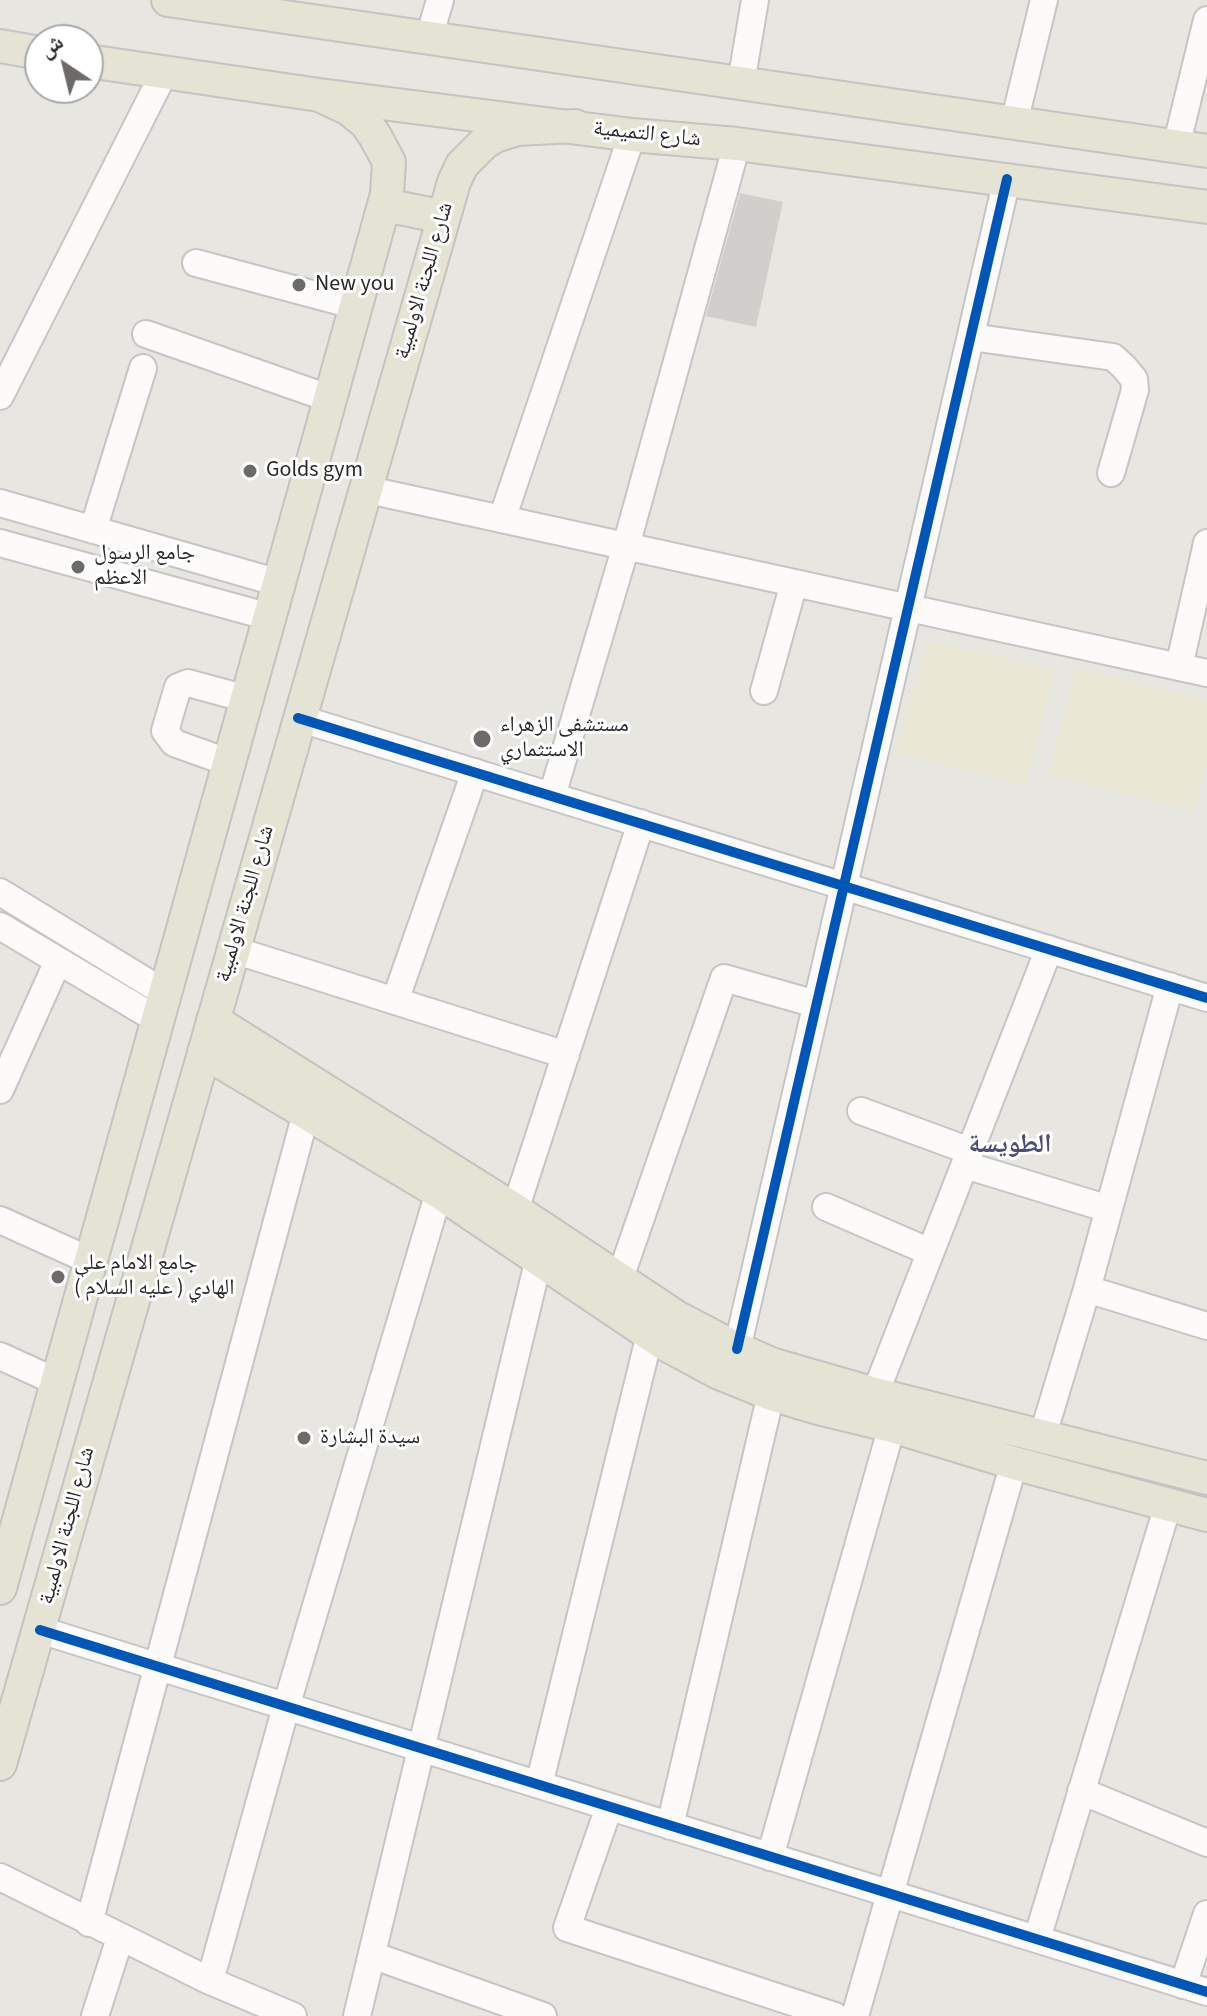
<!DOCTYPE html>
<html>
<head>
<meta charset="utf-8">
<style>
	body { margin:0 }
	#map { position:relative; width:1207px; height:2016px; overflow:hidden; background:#e8e6e0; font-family:"Source Sans 3","Noto Naskh Arabic",sans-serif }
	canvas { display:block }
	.north { position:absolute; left:24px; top:24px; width:80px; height:80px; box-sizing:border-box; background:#fff; border:2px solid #a9a9a9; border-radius:50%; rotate:325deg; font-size:22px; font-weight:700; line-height:32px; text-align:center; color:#292929 }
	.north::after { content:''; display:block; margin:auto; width:28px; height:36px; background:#6c6b69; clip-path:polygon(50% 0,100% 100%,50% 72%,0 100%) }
</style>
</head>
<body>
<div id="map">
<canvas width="1207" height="2016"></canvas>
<div class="north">ش</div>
</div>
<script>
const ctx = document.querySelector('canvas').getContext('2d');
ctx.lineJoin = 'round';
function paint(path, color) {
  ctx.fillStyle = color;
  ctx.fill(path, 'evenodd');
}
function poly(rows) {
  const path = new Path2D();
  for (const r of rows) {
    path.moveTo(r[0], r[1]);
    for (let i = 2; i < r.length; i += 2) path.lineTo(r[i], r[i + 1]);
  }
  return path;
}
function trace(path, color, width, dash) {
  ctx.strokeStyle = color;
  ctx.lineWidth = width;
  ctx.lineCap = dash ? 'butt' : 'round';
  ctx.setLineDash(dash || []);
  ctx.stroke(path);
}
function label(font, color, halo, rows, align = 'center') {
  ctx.font = font + ' "Source Sans 3","Noto Naskh Arabic",sans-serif';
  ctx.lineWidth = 6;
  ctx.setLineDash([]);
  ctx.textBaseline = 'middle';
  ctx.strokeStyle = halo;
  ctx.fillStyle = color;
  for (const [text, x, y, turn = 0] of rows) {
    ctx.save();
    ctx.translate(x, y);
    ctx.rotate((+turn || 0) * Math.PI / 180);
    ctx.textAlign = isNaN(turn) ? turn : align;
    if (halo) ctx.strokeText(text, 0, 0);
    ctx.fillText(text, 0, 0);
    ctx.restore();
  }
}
paint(poly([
	[928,641,1056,669,1026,785,895,752],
	[1076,668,1207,701,1207,761,1194,811,1048,774]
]), '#eae7d5');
paint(poly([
	[740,193,783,202,756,327,706,316]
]), '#d1cfcb');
const minor = poly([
	[429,38,440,0],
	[741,83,755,0],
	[1014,123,1044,0],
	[1176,147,1207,20],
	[196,263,357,306],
	[146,334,331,399],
	[971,337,1113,357,1124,367,1134,379,1135,390,1111,473],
	[0,396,164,73],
	[364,489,1207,673],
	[0,503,279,583],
	[502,519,632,135],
	[93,530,143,368],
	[0,543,270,617],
	[1179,667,1207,543],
	[764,691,794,583],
	[298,718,1207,998],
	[230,763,174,743,165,731,178,687,188,683,247,699],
	[552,796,626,546,737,144],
	[0,892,165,993],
	[0,926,158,1020],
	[234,950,566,1055],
	[395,1001,475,772],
	[0,1090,58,961],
	[861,1111,970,1151],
	[965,1165,1109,1209],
	[826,1207,930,1252],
	[515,1210,641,823],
	[0,1220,91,1261],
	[620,1278,724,978,816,1004],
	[1087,1289,1207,1326],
	[737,1349,1007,179],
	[0,1356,57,1382],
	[875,1394,1049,949],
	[1042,1438,1087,1289,1170,986],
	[40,1630,1207,1992],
	[539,1785,650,1334],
	[1081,1791,1207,1843],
	[609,1807,567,1928,835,2016],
	[670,1826,771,1394],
	[770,1857,892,1426],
	[0,1877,210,1981,293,2016],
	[89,1923,306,1113],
	[1037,1939,1168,1505],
	[372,1955,543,2016],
	[210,1981,286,1707,439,1192],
	[1183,1985,1207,1914],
	[95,2016,120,1938],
	[357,2016,539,1258],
	[855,2016,1014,1463]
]);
const major = poly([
	[168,0,1207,151],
	[0,46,40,53],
	[88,61,319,95,632,135,737,144,1207,207],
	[385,205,444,217],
	[213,1020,515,1210,678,1318,737,1349,771,1364,875,1394,1207,1478],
	[204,1052,439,1192,663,1343,717,1372,771,1394,818,1408,892,1426,1014,1463,1207,1515],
	[0,1588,387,194,389,162,375,136,366,123,349,109,319,95],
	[0,1764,454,182,462,165,484,143,495,136,517,129,575,126]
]);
trace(minor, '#c6c5c5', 30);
trace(major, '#c4c3c1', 36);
trace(minor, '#fcfbfa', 26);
trace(major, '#e5e3d4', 32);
trace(poly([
	[298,718,1207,998],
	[737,1349,1007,179],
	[40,1630,1207,1992]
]), '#0057b8', 10);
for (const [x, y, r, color] of [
	[299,285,8,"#6c6b69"],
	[250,471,8,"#6c6b69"],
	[78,567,8,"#6c6b69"],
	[482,739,10,"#6c6b69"],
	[58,1277,8,"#6c6b69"],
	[304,1438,8,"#6c6b69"]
]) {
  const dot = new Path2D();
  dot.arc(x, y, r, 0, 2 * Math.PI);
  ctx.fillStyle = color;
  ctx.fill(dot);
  trace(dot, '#fff', 3);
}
label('22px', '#292929', '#fff', [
	["شارع التميمية",647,135,6],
	["شارع اللجنة الاولمبية",425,281,-74],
	["شارع اللجنة الاولمبية",246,904,-74],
	["شارع اللجنة الاولمبية",68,1526,-75]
]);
label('22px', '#292929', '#fff', [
	["New you",315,285],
	["Golds gym",266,471],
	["جامع الرسول",94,554],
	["الاعظم",94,579],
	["مستشفى الزهراء",500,726],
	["الاستثماري",500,751],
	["جامع الامام علي",74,1264],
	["الهادي ( عليه السلام )",74,1289],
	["سيدة البشارة",320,1438]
], 'left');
label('bold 26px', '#4d4d77', '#fff', [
	["الطويسة",1010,1146]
]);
</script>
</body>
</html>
